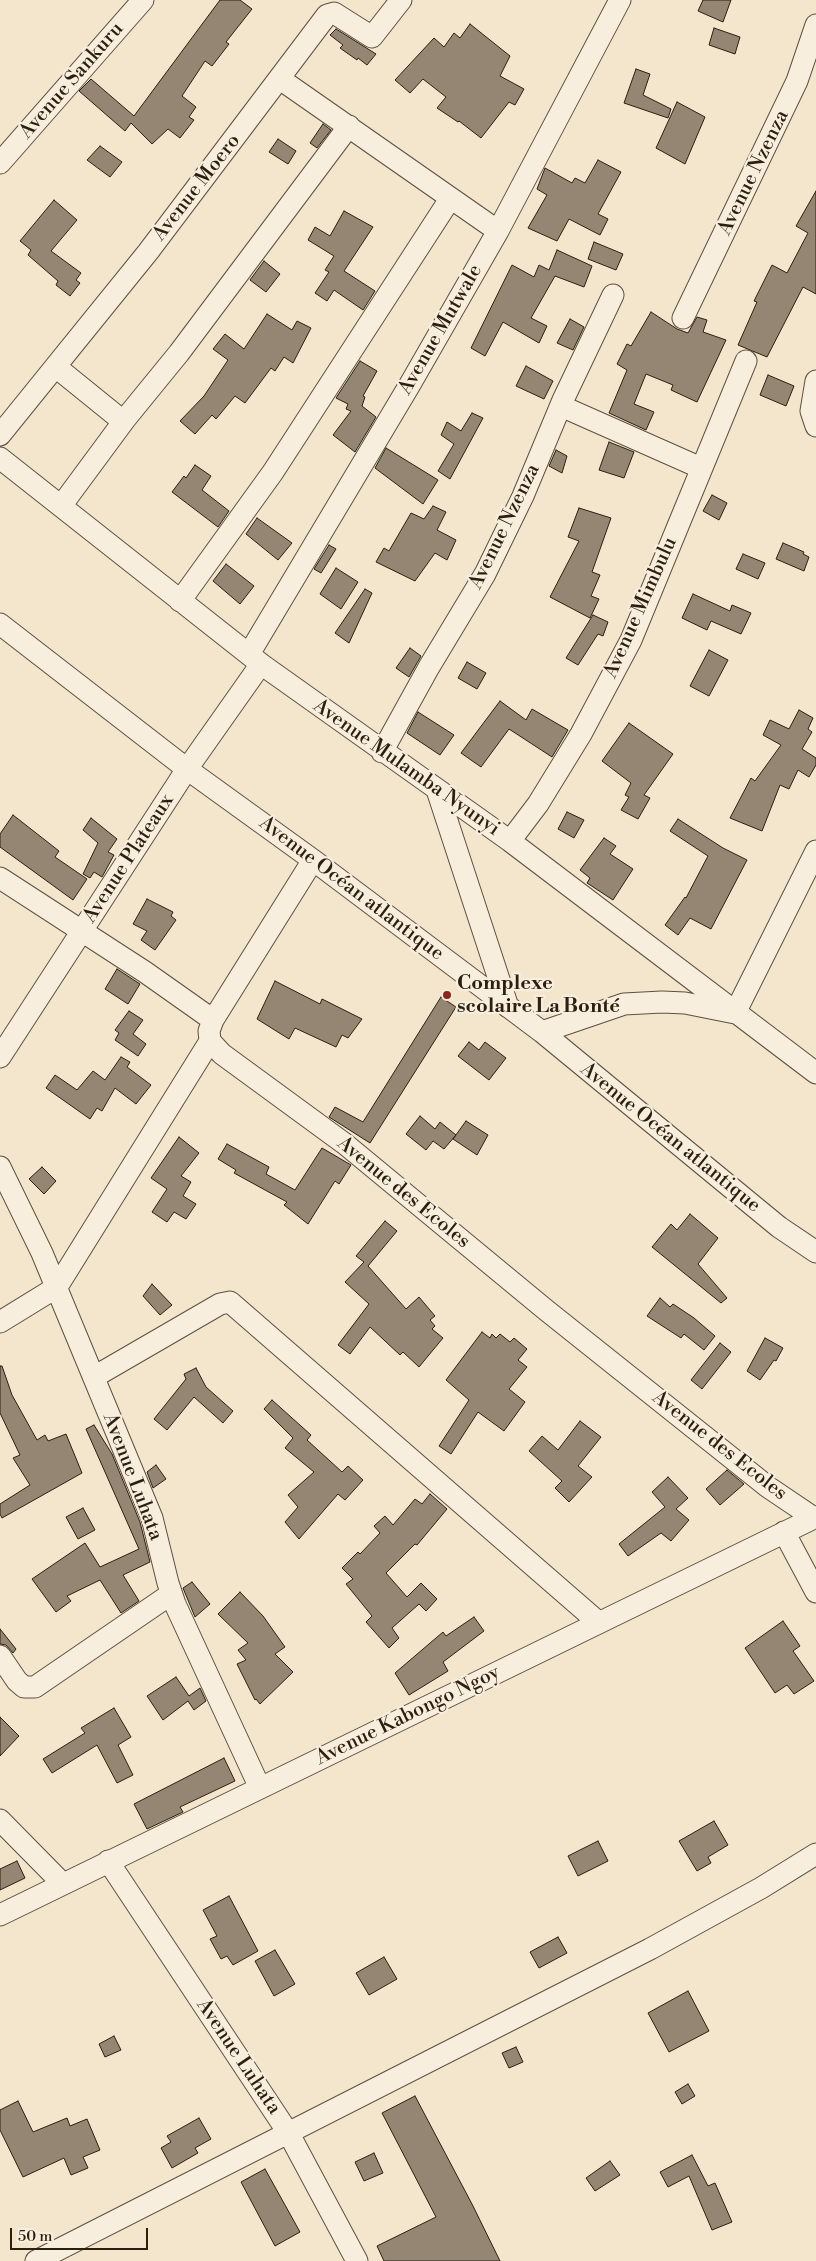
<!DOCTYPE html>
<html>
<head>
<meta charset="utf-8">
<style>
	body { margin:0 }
	#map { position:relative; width:816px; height:2261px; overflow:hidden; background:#f4e5cd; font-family:"Libre Bodoni",serif }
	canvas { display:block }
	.scale { position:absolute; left:10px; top:2228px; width:138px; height:22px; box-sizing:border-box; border:2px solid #2b1f0f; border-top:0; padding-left:6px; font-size:15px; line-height:18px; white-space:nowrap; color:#2b1f0f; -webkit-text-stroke:4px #f8eede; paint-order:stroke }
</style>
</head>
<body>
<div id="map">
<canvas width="816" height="2261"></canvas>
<div class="scale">50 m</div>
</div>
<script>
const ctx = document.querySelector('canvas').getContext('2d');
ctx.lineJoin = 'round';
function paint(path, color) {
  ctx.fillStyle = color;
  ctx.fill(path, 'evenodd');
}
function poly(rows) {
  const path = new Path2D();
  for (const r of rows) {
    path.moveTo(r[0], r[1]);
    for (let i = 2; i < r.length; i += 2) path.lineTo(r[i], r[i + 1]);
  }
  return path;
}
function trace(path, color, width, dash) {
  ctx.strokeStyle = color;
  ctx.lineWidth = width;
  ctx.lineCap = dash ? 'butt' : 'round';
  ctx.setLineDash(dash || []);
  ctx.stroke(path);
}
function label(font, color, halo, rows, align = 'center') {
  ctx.font = font + ' "Libre Bodoni",serif';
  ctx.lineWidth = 4.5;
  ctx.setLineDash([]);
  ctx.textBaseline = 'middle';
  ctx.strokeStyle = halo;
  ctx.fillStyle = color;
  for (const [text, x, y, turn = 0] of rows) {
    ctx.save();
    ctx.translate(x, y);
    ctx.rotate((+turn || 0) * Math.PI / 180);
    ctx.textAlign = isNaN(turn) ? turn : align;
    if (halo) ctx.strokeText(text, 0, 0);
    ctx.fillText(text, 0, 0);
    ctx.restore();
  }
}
const building = poly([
	[220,0,240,0,252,9,226,42,229,44,212,66,205,61,182,96,196,107,189,117,194,120,180,138,168,129,152,144,131,123,125,131,79,91,91,79,134,116,220,0],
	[703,0,731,0,723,22,698,11,703,0],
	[470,24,510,56,500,76,524,89,515,105,509,102,481,138,459,121,458,122,437,108,446,97,423,79,410,93,395,80,434,38,444,47,454,33,460,38,470,24],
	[714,28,740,37,735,54,709,45,714,28],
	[336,29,376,54,367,65,358,58,357,60,340,48,343,45,330,35,336,29],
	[636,69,650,74,643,95,671,109,668,118,624,103,636,69],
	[677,102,705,117,685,164,656,148,677,102],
	[323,124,331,130,317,148,310,143,323,124],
	[278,139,296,151,288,164,269,152,278,139],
	[100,146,122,162,110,177,87,160,100,146],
	[598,160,621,172,598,214,608,219,600,235,569,219,557,241,528,228,547,195,537,189,545,168,572,183,575,178,585,183,598,160],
	[816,191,816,294,803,287,767,357,738,345,757,302,754,301,772,265,787,273,808,233,796,226,816,191],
	[54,200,77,220,51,251,81,273,76,280,80,283,70,296,56,285,58,281,28,255,31,250,20,241,54,200],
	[344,211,373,227,344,271,375,291,363,310,334,290,327,301,315,293,329,272,325,270,334,256,308,240,315,227,330,236,344,211],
	[594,242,623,254,616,270,588,259,594,242],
	[557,250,592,266,584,287,555,276,531,318,547,326,539,343,503,322,485,356,471,348,512,265,534,277,539,265,549,270,557,250],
	[264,261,280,274,266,292,250,280,264,261],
	[651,312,677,329,688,333,697,317,707,320,703,332,726,340,697,402,671,390,673,385,646,374,634,404,654,412,646,430,609,413,627,370,617,364,627,344,631,346,651,312],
	[267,314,292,330,297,321,311,328,293,363,284,357,275,371,271,368,245,403,235,396,216,419,212,415,195,434,180,421,204,396,228,360,213,349,225,334,244,349,267,314],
	[570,319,584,327,573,350,557,343,570,319],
	[360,361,377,371,363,396,365,397,362,406,376,417,355,452,333,435,351,411,346,409,348,404,336,398,360,361],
	[526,366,553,381,544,399,516,386,526,366],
	[768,375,794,386,786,406,760,395,768,375],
	[472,413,483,418,450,479,438,471,454,444,441,435,447,422,461,431,472,413],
	[609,442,634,452,624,478,599,470,609,442],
	[386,448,438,480,423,504,375,468,386,448],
	[556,450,567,456,562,473,549,466,556,450],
	[195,465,211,476,202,490,229,511,218,527,172,492,184,476,186,478,195,465],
	[712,495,727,503,719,520,703,511,712,495],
	[433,506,446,512,437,530,456,540,447,560,435,553,415,581,376,562,384,548,389,551,411,513,424,519,433,506],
	[579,508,611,518,592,572,600,575,591,596,599,599,590,618,550,597,579,541,568,537,579,508],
	[257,518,292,543,278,560,246,534,257,518],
	[783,543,804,552,803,554,809,557,804,571,776,559,783,543],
	[329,545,336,549,321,573,314,569,329,545],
	[743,554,765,563,758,579,736,569,743,554],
	[226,564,254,586,240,604,213,581,226,564],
	[336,568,358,582,341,609,320,594,336,568],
	[365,589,372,593,349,643,335,633,365,589],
	[693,594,730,611,732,605,751,613,741,634,711,621,707,630,682,618,693,594],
	[593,615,608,622,603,636,598,634,578,665,566,658,593,615],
	[410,648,421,656,409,677,396,668,410,648],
	[709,650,728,660,709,696,690,686,709,650],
	[467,662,486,673,477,689,458,678,467,662],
	[500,701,526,720,532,709,568,730,552,757,509,729,481,767,461,753,500,701],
	[799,710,813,718,808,729,812,732,802,749,816,758,816,765,809,777,798,770,789,789,780,785,762,831,730,818,751,778,755,781,781,745,763,735,770,720,789,729,799,710],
	[418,712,454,735,440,755,407,733,418,712],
	[629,723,673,754,644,795,650,798,638,819,621,810,629,797,625,795,631,783,602,761,629,723],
	[567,812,584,820,574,838,558,829,567,812],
	[13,815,59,851,55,857,87,879,73,900,0,847,0,834,13,815],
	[91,818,117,839,108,852,114,855,102,877,94,872,90,878,83,874,98,843,83,830,91,818],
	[678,819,723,848,747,860,711,929,690,918,678,935,665,925,685,897,686,898,708,856,670,831,678,819],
	[604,838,616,846,610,854,633,869,613,900,587,883,590,878,580,870,604,838],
	[147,899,173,912,171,916,176,920,155,950,141,940,147,931,133,924,147,899],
	[117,969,140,984,128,1004,105,989,117,969],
	[275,981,320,1004,322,999,362,1019,348,1038,342,1035,336,1047,295,1028,289,1039,257,1019,275,981],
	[441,997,456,1007,370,1143,329,1117,335,1107,363,1122,441,997],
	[129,1011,143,1020,133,1034,146,1044,138,1056,115,1040,119,1033,115,1030,129,1011],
	[469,1042,479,1050,485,1042,506,1058,489,1080,458,1056,469,1042],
	[121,1057,130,1062,127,1067,151,1085,136,1104,115,1088,102,1111,97,1108,90,1119,46,1088,55,1075,77,1090,93,1071,105,1080,121,1057],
	[420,1116,435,1129,440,1122,456,1135,444,1149,433,1141,426,1150,406,1134,420,1116],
	[466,1121,488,1135,477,1155,453,1139,466,1121],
	[179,1137,199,1153,181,1176,191,1182,183,1196,196,1204,186,1219,174,1212,167,1222,152,1212,167,1189,151,1178,179,1137],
	[227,1144,269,1167,266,1174,295,1190,322,1148,351,1165,339,1184,335,1181,308,1224,284,1205,287,1202,234,1173,236,1170,218,1159,227,1144],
	[42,1167,56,1181,44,1194,29,1179,42,1167],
	[690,1214,718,1238,698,1264,727,1298,721,1303,652,1247,671,1224,677,1230,690,1214],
	[385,1221,397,1231,368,1266,406,1309,419,1297,435,1316,430,1320,435,1326,432,1329,443,1338,419,1367,403,1352,400,1355,370,1327,350,1354,338,1345,369,1304,345,1282,364,1262,356,1256,385,1221],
	[152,1284,172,1305,160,1315,143,1296,152,1284],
	[660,1298,670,1307,673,1304,694,1318,715,1336,704,1350,684,1334,681,1338,647,1316,660,1298],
	[482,1332,490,1338,492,1334,496,1338,500,1334,510,1342,514,1338,527,1349,518,1360,527,1367,509,1389,525,1402,504,1431,478,1412,451,1454,439,1446,469,1400,446,1380,482,1332],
	[765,1338,783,1348,776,1361,774,1360,760,1380,747,1371,765,1338],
	[720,1343,731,1352,702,1389,691,1380,720,1343],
	[0,1366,2,1366,12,1395,37,1440,45,1435,48,1441,66,1434,82,1473,2,1518,0,1514,0,1504,30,1485,13,1458,20,1455,0,1413,0,1366],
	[196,1368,206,1387,233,1411,223,1423,194,1397,167,1430,154,1419,186,1379,184,1374,196,1368],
	[272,1400,311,1435,307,1440,342,1472,348,1466,363,1480,345,1500,338,1494,299,1539,285,1522,298,1507,288,1495,314,1472,285,1448,293,1438,264,1409,272,1400],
	[580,1421,601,1437,578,1466,592,1477,569,1502,555,1488,562,1481,529,1451,542,1436,558,1450,580,1421],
	[94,1425,112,1454,140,1522,150,1562,123,1575,139,1601,121,1613,100,1580,67,1596,71,1601,56,1612,32,1579,85,1543,100,1567,139,1549,86,1429,94,1425],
	[156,1465,166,1479,153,1488,147,1472,156,1465],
	[727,1470,744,1484,720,1505,706,1489,727,1470],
	[668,1477,688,1498,676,1509,689,1520,671,1541,661,1533,628,1556,619,1544,665,1507,652,1492,668,1477],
	[430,1494,447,1509,417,1545,415,1544,386,1573,407,1597,421,1583,437,1599,426,1611,419,1604,392,1628,399,1638,389,1648,366,1622,372,1616,346,1584,353,1579,342,1568,358,1552,360,1554,380,1533,374,1526,385,1516,393,1525,415,1499,422,1504,430,1494],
	[83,1508,95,1530,78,1539,66,1517,83,1508],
	[192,1582,210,1604,195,1617,183,1588,192,1582],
	[240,1592,263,1616,285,1647,275,1654,293,1672,260,1704,256,1699,255,1700,237,1664,246,1660,238,1650,248,1643,218,1614,240,1592],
	[474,1617,484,1631,443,1662,448,1671,409,1695,395,1673,443,1632,446,1636,474,1617],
	[783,1621,800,1646,793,1651,814,1681,794,1694,787,1685,775,1693,745,1648,783,1621],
	[0,1629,16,1649,13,1653,6,1645,0,1644,0,1629],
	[176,1677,189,1696,200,1688,206,1701,194,1710,188,1701,163,1720,147,1696,176,1677],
	[114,1708,131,1737,118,1745,133,1775,117,1783,97,1745,52,1773,43,1759,85,1733,81,1728,114,1708],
	[0,1717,19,1736,0,1756,0,1717],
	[224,1758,235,1781,180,1807,183,1812,147,1829,134,1804,224,1758],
	[714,1821,728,1845,708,1857,711,1863,697,1871,679,1841,714,1821],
	[598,1841,608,1861,578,1876,568,1856,598,1841],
	[17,1861,25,1878,0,1890,0,1869,17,1861],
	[229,1896,258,1951,233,1965,227,1956,221,1959,210,1939,217,1936,203,1910,229,1896],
	[558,1937,567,1953,539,1968,530,1952,558,1937],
	[275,1950,295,1984,274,1996,255,1961,275,1950],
	[384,1957,397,1979,369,1995,356,1973,384,1957],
	[688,1991,709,2031,669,2052,648,2013,688,1991],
	[114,2036,121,2050,105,2057,99,2044,114,2036],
	[516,2047,523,2062,509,2068,502,2053,516,2047],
	[688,2084,695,2096,682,2104,675,2092,688,2084],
	[415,2096,473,2206,500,2261,384,2261,377,2246,436,2217,382,2113,415,2096],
	[18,2101,33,2132,67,2118,70,2126,87,2119,100,2150,83,2157,88,2168,71,2175,64,2158,23,2177,0,2130,0,2110,18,2101],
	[199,2118,211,2139,195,2148,198,2153,172,2168,161,2148,171,2142,167,2136,199,2118],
	[374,2153,383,2173,364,2181,355,2162,374,2153],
	[692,2155,708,2186,715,2183,732,2222,712,2230,689,2176,668,2187,660,2172,692,2155],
	[610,2161,620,2175,595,2191,586,2178,610,2161],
	[265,2169,300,2232,275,2246,241,2182,265,2169]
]);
paint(building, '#948672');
trace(building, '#2b1f0f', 1);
const street = poly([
	[280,79,498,231],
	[0,163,143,0],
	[683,318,797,81,816,25],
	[56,367,119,418,126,418],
	[816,381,811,411,816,426],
	[561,406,701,468],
	[0,435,148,252,327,15,334,13,372,37,401,0],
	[0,458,261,664,510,841,816,1073],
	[61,506,126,418,179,353,349,126],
	[180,601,273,472,450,199],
	[0,624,187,769,313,860,542,1032,779,1227,816,1252],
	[249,654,409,386,498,231,620,0],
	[382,752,429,667,485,574,523,496,563,400,613,295],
	[437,790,508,1007],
	[510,841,538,804,581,734,631,640,746,361],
	[0,878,145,972,213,1020,209,1031,210,1041,222,1054,345,1144,546,1310,768,1487,814,1518],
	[213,1020,313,860],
	[542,1032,624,1004,662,1002,685,1003,735,1013,816,851],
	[0,1057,187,769,261,664],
	[0,1167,42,1253,152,1518,168,1583,175,1604,260,1788],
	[0,1322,57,1287,210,1041],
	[94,1377,220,1304,230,1302,598,1622],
	[784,1532,816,1592],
	[0,1656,17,1681,24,1687,35,1687,171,1594],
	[0,1820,62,1883],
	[108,1861,289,2134,357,2261],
	[0,1915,816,1517],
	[36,2261,650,1949,761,1888,816,1854]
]);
trace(street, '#5d503e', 23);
trace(street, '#f8eede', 21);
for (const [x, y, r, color] of [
	[447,995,5,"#8f2418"]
]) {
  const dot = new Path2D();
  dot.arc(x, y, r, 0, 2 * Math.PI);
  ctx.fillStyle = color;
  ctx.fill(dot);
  trace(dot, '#f8eede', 2);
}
label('20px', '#2b1f0f', '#f8eede', [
	["Avenue Sankuru",72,81,-49],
	["Avenue Nzenza",754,173,-64],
	["Avenue Moero",197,188,-52],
	["Avenue Mutwale",441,330,-60],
	["Avenue Nzenza",505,527,-64],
	["Avenue Mimbulu",641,608,-66],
	["Avenue Mulamba Nyunyi",406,768,35],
	["Avenue Plateaux",129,859,-57],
	["Avenue Océan atlantique",351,889,37],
	["Avenue Océan atlantique",670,1138,39],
	["Avenue des Ecoles",403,1193,39],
	["Avenue des Ecoles",719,1446,38],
	["Avenue Luhata",132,1477,69],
	["Avenue Kabongo Ngoy",408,1716,-26],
	["Avenue Luhata",238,2057,56]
]);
label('bold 20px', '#2b1f0f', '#f8eede', [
	["Complexe",457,984],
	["scolaire La Bonté",457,1007]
], 'left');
</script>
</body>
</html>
